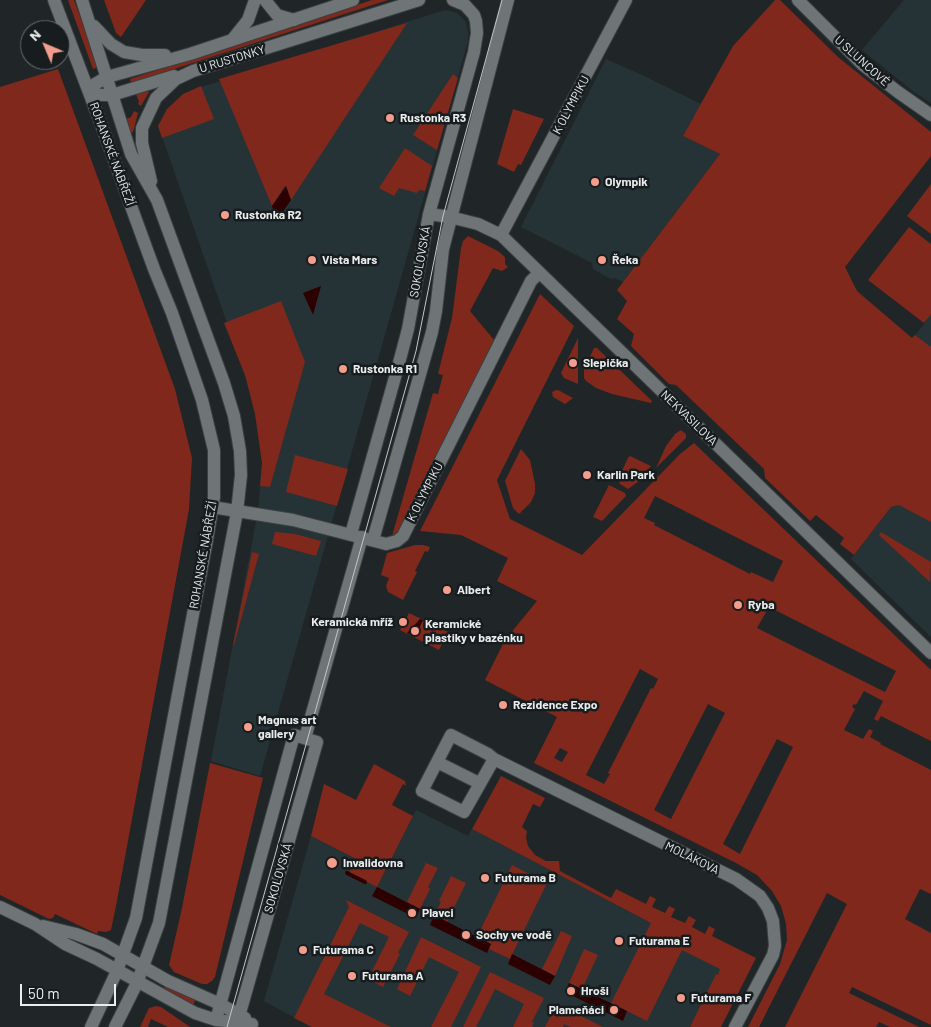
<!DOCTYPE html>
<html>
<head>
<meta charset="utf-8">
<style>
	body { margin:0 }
	#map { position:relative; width:931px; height:1027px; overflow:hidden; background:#202627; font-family:Barlow,sans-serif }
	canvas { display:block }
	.north { position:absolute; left:20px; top:20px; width:50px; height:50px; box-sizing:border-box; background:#171c1e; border:1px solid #6b7071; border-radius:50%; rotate:315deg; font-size:14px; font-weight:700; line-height:20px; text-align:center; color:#eaedee }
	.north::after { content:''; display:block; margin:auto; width:18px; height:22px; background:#f49d8c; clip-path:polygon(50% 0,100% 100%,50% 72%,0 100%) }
	.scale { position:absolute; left:20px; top:984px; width:96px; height:22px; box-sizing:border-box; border:2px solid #eaedee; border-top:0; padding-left:6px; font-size:15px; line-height:18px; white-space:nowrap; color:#eaedee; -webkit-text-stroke:4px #171c1e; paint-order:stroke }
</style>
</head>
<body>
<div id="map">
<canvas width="931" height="1027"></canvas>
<div class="north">N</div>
<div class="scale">50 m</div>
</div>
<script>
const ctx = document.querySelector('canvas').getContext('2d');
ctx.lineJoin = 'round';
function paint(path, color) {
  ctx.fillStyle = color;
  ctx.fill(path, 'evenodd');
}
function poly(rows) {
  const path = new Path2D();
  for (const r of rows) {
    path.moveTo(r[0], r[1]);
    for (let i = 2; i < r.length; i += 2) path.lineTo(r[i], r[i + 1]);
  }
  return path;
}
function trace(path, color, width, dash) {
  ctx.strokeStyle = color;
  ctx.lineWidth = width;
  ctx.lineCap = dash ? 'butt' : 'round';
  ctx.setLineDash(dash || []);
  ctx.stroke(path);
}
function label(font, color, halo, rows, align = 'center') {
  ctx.font = font + ' Barlow,sans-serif';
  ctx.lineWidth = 5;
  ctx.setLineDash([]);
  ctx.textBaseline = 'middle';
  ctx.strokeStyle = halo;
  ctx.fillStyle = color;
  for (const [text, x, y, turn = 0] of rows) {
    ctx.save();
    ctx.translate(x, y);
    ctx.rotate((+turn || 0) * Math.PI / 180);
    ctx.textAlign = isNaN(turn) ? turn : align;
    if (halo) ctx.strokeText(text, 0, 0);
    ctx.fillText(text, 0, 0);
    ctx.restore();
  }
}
paint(poly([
	[904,0,931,0,931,103,914,92,862,50],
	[445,10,457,13,465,21,468,32,468,41,260,776,211,761,258,511,262,464,261,442,251,392,158,125,192,90],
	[606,59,642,75,701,104,683,136,720,154,623,282,614,278,612,279,607,277,593,269,592,263,521,227],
	[931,315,931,353,913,338],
	[931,483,931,637,851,559,891,507,899,505],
	[416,810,468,836,472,829,735,967,704,1027,312,1027,264,1001,311,836,356,859,377,887]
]), '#263336');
paint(poly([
	[68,0,74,0,99,67,93,69],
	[104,0,146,0,121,37,116,33],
	[372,0,388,0,131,83,130,79],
	[775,0,780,0,838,57,931,132,931,156,845,267,857,291,912,338,915,335,931,347,931,522,899,505,891,507,854,555,840,544,844,538,816,515,810,521,765,478,764,469,676,385,669,384,631,346,634,334,617,319,627,301,617,290,720,154,683,136,733,46],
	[407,23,291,200,285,186,272,206,219,79],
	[58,69,175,389,192,458,189,509,116,906,111,930,106,932,98,931,97,934,55,914,53,918,49,919,0,895,0,87],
	[453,74,458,78,437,150,413,135],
	[201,86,214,119,162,138,158,126,167,109,183,94],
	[147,90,149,92,141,106,138,104,139,102,136,94],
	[513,109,544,119,521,165,518,164,514,172,497,164],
	[134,111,138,113,133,132,131,133,126,119,131,117],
	[405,148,432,166,425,191,419,190,417,193,399,188,394,196,379,188],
	[931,184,931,234,907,216],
	[909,227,931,244,931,315,924,323,868,280],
	[468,236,498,251,505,257,505,264,508,267,502,271,493,268,470,311,494,340,495,342,402,528,392,536,433,393,438,394,443,375,438,374,452,318,461,248,463,241],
	[540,294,574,326,497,480,510,519,582,555,680,454,694,443,931,670,931,741,881,716,878,721,874,719,883,701,864,691,856,705,854,704,852,707,855,709,844,730,863,739,869,729,873,731,870,737,881,743,880,744,931,770,931,894,920,889,905,919,931,933,931,1025,852,987,849,993,919,1027,890,1027,879,1022,876,1027,785,1027,847,904,827,893,759,1027,748,1027,780,964,787,940,786,924,781,906,772,891,757,875,736,863,534,763,557,717,485,680,505,640,537,601,497,581,508,558,461,535,420,531],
	[655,496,783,561,773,582,751,572,750,574,654,525,655,523,644,518],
	[769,607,896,671,885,692,757,628],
	[640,669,658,679,653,689,651,688,608,773,610,774,604,784,586,775],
	[708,704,725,713,671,819,654,810],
	[777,739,793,747,740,854,723,844],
	[560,748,568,752,562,762,554,758],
	[281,301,305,362,270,487,260,486,262,463,255,414,245,375,224,323],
	[578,338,578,384,564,378,561,373],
	[594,348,597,348,652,401,651,403,612,394,596,388,586,381,584,378,584,369],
	[556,390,558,390,573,398,565,404,553,397,552,392],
	[681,430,686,434,686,438,656,468,666,446,675,434],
	[521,449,530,460,535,484,535,493,531,502,519,514,513,508,505,481],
	[295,455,348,469,337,506,286,492],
	[630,456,651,466,639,481,628,489,620,484,618,479,628,458],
	[609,485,625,493,626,496,602,521,593,517],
	[275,532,295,534,321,541,316,556,272,544],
	[881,532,931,562,930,582,879,535],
	[415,545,423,545,430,547,428,552,425,551,415,571,417,572,403,600,388,592,386,586,389,578,381,575,387,553],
	[252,552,259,554,234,645,233,645],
	[409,613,448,632,439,650,400,630],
	[210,763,263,778,215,977,212,981,207,984,202,984,174,972,169,965,182,908],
	[374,764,405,781,406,786,403,784,392,805,413,816,377,887,349,873,356,859,311,836,324,784,356,800],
	[501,776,545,798,540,807,533,804,522,827,527,831,526,837,528,846,535,855,546,861,559,861,560,871,611,898,616,889,646,904,650,896,656,899,652,907,665,913,669,906,675,909,671,917,685,923,689,916,696,920,692,927,705,934,709,926,715,929,712,936,756,958,721,1027,690,1027,716,974,718,975,720,969,682,950,647,1021,611,1003,651,923,472,829],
	[426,863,438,868,428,887,430,889,420,909,407,902],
	[512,865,547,883,510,959,489,949,491,944,477,937],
	[451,876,466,883,447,922,434,915,441,902,439,901],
	[346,900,409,932,398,953,400,954,383,987,368,979,389,937,360,923,324,994,391,1027,312,1027,294,1018,349,907],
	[561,931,572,936,555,976,542,969],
	[421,937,481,967,451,1027,431,1027,459,972,429,957,410,996,397,989],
	[584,949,598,955,582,989,569,983],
	[490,972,544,998,532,1022,534,1023,532,1027,513,1027,524,1004,495,989,476,1027,463,1027],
	[165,986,195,1000,193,1006,164,989],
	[557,1004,603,1027,571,1027,564,1024,563,1027,545,1027],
	[156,1006,161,1007,190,1027,168,1027,151,1019,148,1027,140,1027,149,1008]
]), '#7f281b');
paint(poly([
	[286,186,291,200,277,220,272,206],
	[321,286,313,315,303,293],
	[420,619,423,620,415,637,407,633],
	[377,887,420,909,416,918,372,896],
	[434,915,491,944,487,953,430,925],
	[512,954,555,976,550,985,508,964],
	[569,983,627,1011,623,1021,565,992]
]), '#2c0000');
trace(poly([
	[347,873,365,882]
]), '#2c0000', 4);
const street = poly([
	[265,0,277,15,294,20],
	[798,0,863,65,898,92,931,115],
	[232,40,248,20,255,0],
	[429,214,450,217,478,224,501,235,931,653],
	[501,235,626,0],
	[212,507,293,520,386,544,397,541,403,536,531,281,539,273],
	[351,534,399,363,408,329,429,214,474,52,477,33,476,21,474,15,465,5,453,0],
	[373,540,432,332,436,311,443,249,508,0],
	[305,738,362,537],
	[494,759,464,812,422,791,451,735,488,754,494,759,736,879,760,896,768,908,773,921,775,946,773,955,735,1027],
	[437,762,479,783],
	[0,907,35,924,65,944,97,959,195,1013,216,1020,252,1024],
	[43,926,76,934,103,944,168,981,220,1004,245,1018],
	[216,1020,294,735,317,742,236,1027]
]);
const secondary = poly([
	[54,0,101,124,154,269,172,313,202,400,214,450,214,497,207,540,136,918,117,971,91,1027],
	[82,0,131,154,157,200,224,383,234,416,240,451,241,475,237,512,159,923,137,983,115,1027],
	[94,26,111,44,124,52,142,55,165,55],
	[89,91,95,84,107,77,190,54,353,0],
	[89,91,100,95,112,95,174,76],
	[151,181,142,143,142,128,156,98,176,79,193,71,419,0]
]);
trace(street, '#3b4041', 14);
trace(secondary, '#3b4041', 14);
trace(street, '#6f7577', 12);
trace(secondary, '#6f7577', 12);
trace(poly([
	[227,1027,416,351,443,216,502,0]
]), '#c3c7c8', 1);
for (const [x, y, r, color] of [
	[390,118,5,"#f49d8c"],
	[595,182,5,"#f49d8c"],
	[225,215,5,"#f49d8c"],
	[312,260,5,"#f49d8c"],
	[602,260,5,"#f49d8c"],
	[573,363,5,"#f49d8c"],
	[343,369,5,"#f49d8c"],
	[587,475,5,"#f49d8c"],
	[447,590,5,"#f49d8c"],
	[738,605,5,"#f49d8c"],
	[403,622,5,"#f49d8c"],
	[415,631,5,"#f49d8c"],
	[503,705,5,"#f49d8c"],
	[248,727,5,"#f49d8c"],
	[332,863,6,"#f49d8c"],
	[485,878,5,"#f49d8c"],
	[412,913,5,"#f49d8c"],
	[466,935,5,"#f49d8c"],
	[619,941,5,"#f49d8c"],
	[303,950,5,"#f49d8c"],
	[352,976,5,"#f49d8c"],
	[571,991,5,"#f49d8c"],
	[681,998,5,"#f49d8c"],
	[614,1010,5,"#f49d8c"]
]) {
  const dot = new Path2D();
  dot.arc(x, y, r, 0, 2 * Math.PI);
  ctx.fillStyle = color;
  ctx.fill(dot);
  trace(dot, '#171c1e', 2);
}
label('12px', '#eaedee', '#171c1e', [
	["U RUSTONKY",232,59,-17],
	["U SLUNCOVÉ",862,61,42],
	["K OLYMPIKU",571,105,-62],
	["ROHANSKÉ NÁBŘEŽÍ",112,154,70],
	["SOKOLOVSKÁ",420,262,-80],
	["NEKVASILOVA",689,418,44],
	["K OLYMPIKU",425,492,-63],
	["ROHANSKÉ NÁBŘEŽÍ",203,555,-80],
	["MOLÁKOVA",692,858,26],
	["SOKOLOVSKÁ",278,878,-74]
]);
label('bold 12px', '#eaedee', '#171c1e', [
	["Rustonka R3",400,118],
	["Olympik",605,182],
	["Rustonka R2",235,215],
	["Vista Mars",322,260],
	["Řeka",612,260],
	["Slepička",583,363],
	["Rustonka R1",353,369],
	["Karlin Park",597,475],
	["Albert",457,590],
	["Ryba",748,605],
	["Keramická mříž",393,622,"right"],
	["Keramické",425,624],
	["plastiky v bazénku",425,638],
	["Rezidence Expo",513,705],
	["Magnus art",258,720],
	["gallery",258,734],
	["Invalidovna",343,863],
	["Futurama B",495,878],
	["Plavci",422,913],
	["Sochy ve vodě",476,935],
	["Futurama E",629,941],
	["Futurama C",313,950],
	["Futurama A",362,976],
	["Hroši",581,991],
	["Futurama F",691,998],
	["Plameňáci",604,1010,"right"]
], 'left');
</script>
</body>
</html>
